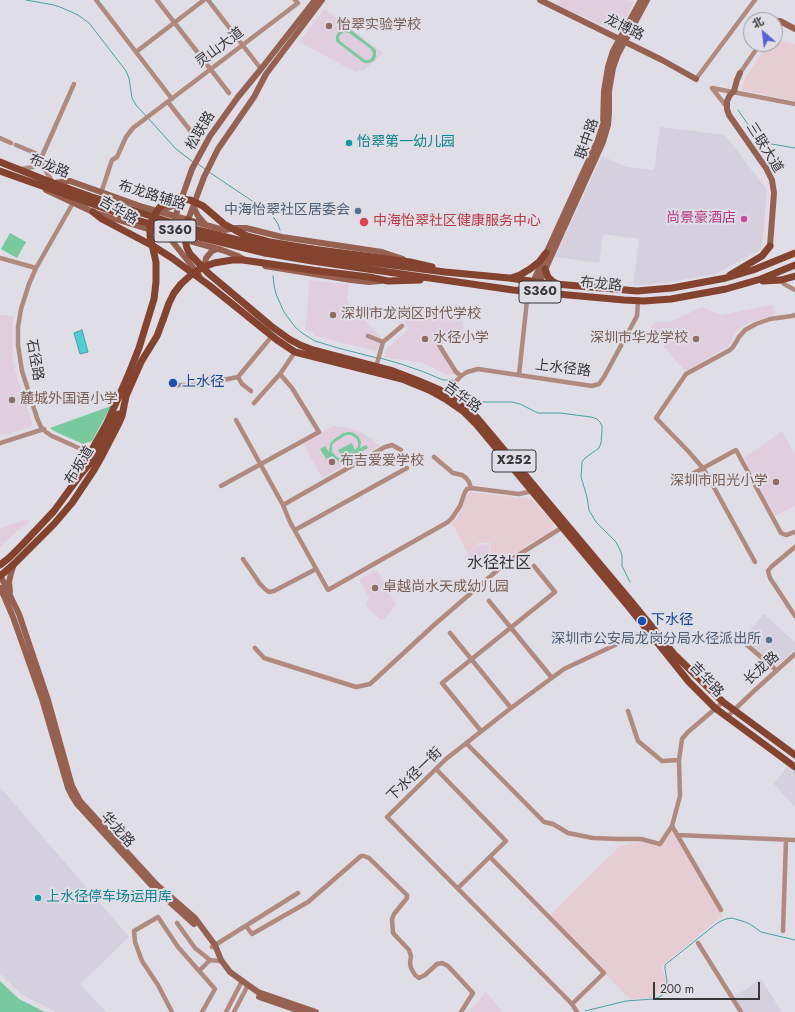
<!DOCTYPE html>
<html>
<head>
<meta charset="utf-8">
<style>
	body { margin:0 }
	#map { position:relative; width:795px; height:1012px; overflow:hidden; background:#dfdde5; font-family:Jost,"Noto Sans SC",sans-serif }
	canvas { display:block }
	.north { position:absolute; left:743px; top:12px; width:40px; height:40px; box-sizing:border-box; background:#dfdde5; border:1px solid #9c9ba1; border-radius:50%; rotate:332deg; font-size:11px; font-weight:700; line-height:16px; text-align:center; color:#38373a }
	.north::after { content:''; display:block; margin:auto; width:14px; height:18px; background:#5861d8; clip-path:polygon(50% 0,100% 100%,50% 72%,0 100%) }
	.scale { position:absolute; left:653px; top:982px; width:107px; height:18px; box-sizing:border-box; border:2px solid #38373a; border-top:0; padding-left:5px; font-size:12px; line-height:14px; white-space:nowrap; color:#38373a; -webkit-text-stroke:3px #dfdde5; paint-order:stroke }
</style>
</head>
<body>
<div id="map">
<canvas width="795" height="1012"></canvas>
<div class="north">北</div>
<div class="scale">200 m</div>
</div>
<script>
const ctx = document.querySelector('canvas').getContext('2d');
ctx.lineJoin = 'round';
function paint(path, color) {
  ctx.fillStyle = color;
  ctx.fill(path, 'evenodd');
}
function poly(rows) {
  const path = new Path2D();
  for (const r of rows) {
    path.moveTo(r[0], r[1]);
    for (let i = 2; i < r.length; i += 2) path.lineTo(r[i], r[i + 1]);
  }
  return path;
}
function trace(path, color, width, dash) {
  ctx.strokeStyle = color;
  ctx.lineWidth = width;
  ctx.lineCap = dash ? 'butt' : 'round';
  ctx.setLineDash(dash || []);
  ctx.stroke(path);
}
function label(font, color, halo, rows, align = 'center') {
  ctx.font = font + ' Jost,"Noto Sans SC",sans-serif';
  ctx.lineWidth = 4;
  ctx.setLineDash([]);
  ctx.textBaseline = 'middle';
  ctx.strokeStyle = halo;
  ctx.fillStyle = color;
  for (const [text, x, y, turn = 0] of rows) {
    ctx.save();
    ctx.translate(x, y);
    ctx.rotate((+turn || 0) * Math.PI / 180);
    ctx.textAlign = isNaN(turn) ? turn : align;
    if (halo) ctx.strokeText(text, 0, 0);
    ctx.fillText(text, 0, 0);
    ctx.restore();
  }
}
paint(poly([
	[660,127,725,135,767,190,762,249,715,274,670,282,642,285,633,285,639,239,603,234,599,263,555,257,602,156,626,167,654,170],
	[764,614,795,642,795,650,775,667,743,638],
	[789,766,795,770,795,807,774,784,786,768],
	[0,787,129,937,80,984,106,1012,56,1012,21,994,0,974],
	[761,979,782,1012,743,1012,734,997]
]), '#d5d0de');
paint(poly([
	[775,40,795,44,795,101,742,90,745,78,768,44,775,44],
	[470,492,531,499,553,522,554,525,552,531,541,539,530,543,517,552,490,561,490,543,478,543,477,547,467,552,452,523,457,519,466,497],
	[672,831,722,916,662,966,666,981,663,991,655,998,630,999,549,916,620,846,640,842,661,846]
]), '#e6cdd4');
paint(poly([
	[561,0,627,0,634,2,622,27,614,30,557,5],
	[324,9,383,53,364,70,356,72,299,42],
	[310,280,349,284,347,301,382,338,377,351,315,336,315,332,305,330],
	[458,303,464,332,441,345,459,373,447,375,423,363,384,357,386,349,408,330,404,318],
	[772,305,776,314,747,324,737,331,728,346,686,372,668,352,650,327,657,322,670,322,702,307,721,315],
	[0,315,13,316,12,336,13,361,16,373,33,426,0,436],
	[333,426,349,428,359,431,372,439,380,446,322,478,303,443],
	[782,431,795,455,795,506,775,516,744,458],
	[27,519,30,522,17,531,0,547,0,528],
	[489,544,489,562,475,568,467,553,478,547,479,545],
	[377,570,396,605,382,621,366,606,369,597,359,580],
	[486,992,503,1012,469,1012]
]), '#e0cedf');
paint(poly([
	[343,28,346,28,351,30,375,49,376,51,376,56,374,61,369,63,364,63,338,43,336,41,336,36,339,31],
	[344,32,349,33,371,49,373,54,371,59,368,60,365,60,340,41,339,38,340,35],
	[10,233,26,242,17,258,1,249],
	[111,406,92,441,83,444,54,431,50,428],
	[349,432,354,433,359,437,361,442,360,448,366,445,368,448,339,464,337,460,332,456,326,459,320,449,325,446,329,452,330,444,333,440,343,433],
	[346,435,351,435,357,439,358,443,358,447,353,452,343,458,355,450,352,443,338,450,342,458,337,457,332,452,332,445,335,442],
	[0,981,19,999,45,1012,0,1012]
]), '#78ca9e');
const water = poly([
	[82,330,88,352,80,354,74,333,82,330]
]);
paint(water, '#4ecdd3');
trace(water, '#47a0a5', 1);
trace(poly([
	[26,0,54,5,60,7,78,15,89,23,93,28,126,71,129,78,132,98,136,105,146,116],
	[738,110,756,136,761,141,766,143,795,148],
	[148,118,176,149,193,162],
	[198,164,205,169],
	[209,172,267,211,274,218,278,224,280,230],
	[273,276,274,285,276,294,284,312,295,327,302,333,315,341,338,348,377,358],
	[380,358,401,364,424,372,443,380,452,380,454,382],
	[456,384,464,395,467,398,472,400,479,402,512,402,520,404,538,413,560,413,591,417,597,419,600,422,602,426,602,431,601,443,599,448,595,451,585,458,582,462,581,477,587,497,589,510,596,522,616,542,619,548,622,555,622,566,630,582],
	[585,1011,626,1001,653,999,657,998,661,996,664,992,667,981,665,969,665,965,716,924,721,921,726,919,732,918,742,921,750,924,761,932,795,940]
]), '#47a0a5', 1);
trace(poly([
	[96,0,172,99],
	[157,0,229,93],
	[208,0,261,69],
	[136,52,204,0],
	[740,73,760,44],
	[696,79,755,0],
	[712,88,795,104],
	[712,88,726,106],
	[168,102,196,138],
	[0,138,11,143],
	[16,145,42,156],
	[42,158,43,166,53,183],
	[21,169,33,167,39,163,74,84],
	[101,193,112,160,117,157,126,137,133,128,298,3,295,0],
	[73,203,36,268,29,284,21,309,18,327,18,345,22,371,37,418,41,427,46,432,52,436,90,453],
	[0,258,36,268],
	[781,280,784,284,795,290],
	[368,336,383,342],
	[439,345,456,372,461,376],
	[376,367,383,342,402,326],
	[519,375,528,291],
	[238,377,242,384,251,391],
	[170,382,171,385,198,385,238,377,272,336],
	[445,396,449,389,461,376,467,372,478,369,592,386,599,384,604,377,637,316,638,301],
	[254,403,280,374,295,352],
	[236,420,283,505,290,522,328,590,448,522,452,518,460,506,465,492,467,489,471,488,519,494,533,491],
	[0,443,44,429],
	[434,457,453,473,462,475,466,478,469,482,471,488],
	[685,478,736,450,781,533,786,535,795,532],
	[221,486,319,432,292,388,280,374],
	[283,505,385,447,392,445,401,450],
	[295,530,407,468],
	[795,547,771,567,768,571,770,578,795,616],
	[243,559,260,584,265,589,269,592,274,591,316,569],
	[755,562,706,473,701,466,689,452,656,418,686,374,730,350,733,347,739,337,745,330,756,324,770,319,792,316,795,315],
	[489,601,552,678],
	[450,633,511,708],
	[740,639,776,670],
	[255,648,264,658,356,687,370,684,434,625,507,562,563,527],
	[628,711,638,741,662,761,679,760],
	[727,717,734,710,754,691,795,654],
	[481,731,442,683,555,592,534,566],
	[466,743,544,822,553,824,568,833,593,838,619,839,641,839,660,844,672,826,680,796,679,760,682,739,688,732,723,702],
	[436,769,506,841,458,888],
	[672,826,721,910],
	[677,835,795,840],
	[490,857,604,973,572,1004],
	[177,923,195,948,210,960],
	[246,926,252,934,308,902,361,856,364,856,369,858,407,895,407,898,394,914,392,919,393,933,409,950,411,956,410,963,411,968,415,975,419,978,425,975,437,964,442,963,448,966,473,993,461,1012],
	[783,931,786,840],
	[698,943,741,1012],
	[212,947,298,893],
	[199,971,210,960,219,961,221,960],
	[172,1012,158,985,142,961,135,942,134,931,158,917,178,947,215,989,202,1012],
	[226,1012,242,981],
	[234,1012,248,985],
	[577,1012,572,1004,387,817,446,759,511,708,564,669,647,630]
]), '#b08a7f', 4.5);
trace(poly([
	[540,0,662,60,696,79],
	[775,22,780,21,795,29],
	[740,73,737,80,734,91,730,95,727,101,727,109,729,115,766,168,772,180,774,193,770,246],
	[54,183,70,181,143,207,220,229,225,230,236,228,246,228,282,237,382,252,403,259],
	[46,190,93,212,154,231,222,250,238,256,245,260],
	[194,205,194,208,198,216,205,224],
	[159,210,165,209,173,206,180,199],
	[174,220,192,169,210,136,238,97,261,69,315,0],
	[188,220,204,177,218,149,254,97,266,74,322,0],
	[170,234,170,238,172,241,199,275],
	[265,266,351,280,369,282,380,281],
	[206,270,205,264,206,258,212,251,217,249],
	[533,282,598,140,603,124,604,91,608,67,613,51,641,0],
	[539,283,603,142,608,125,609,113,609,91,613,68,618,54,647,0],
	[0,575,19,614,48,700,72,786,80,801,157,885,195,918,215,945,221,960,230,972,248,985,258,992,316,1012],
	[0,588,4,596,13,617,42,699,68,788,72,796,77,804,153,887,194,924],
	[10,592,9,582,11,573,14,564],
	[259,997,303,1012]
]), '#976151', 6);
trace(poly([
	[0,162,53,183,89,196],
	[0,171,87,202],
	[93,212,102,219,153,246,172,258,210,286,277,340,295,352,402,379,429,390,447,400,463,411,476,424,628,606,689,682,715,708,795,767],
	[188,220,185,240,187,248,190,254,208,273,271,326,289,339,300,345,313,350,393,371,419,381,440,390,458,401,472,412,484,426,630,600,674,654,723,702,795,755],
	[267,247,315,255,445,272,509,278,544,283,637,291,672,288,726,278,753,270,795,253],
	[312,249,410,262,432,267],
	[265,253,312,261,513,290,624,300,644,301,671,299,726,289,761,279,795,265],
	[545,269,548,277,552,281,557,284],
	[319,271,369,277,388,281,420,280],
	[730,275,762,256,770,246],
	[511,278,520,275,530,269,539,262,546,253],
	[763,281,781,280,795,276],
	[82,471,86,460,107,423,127,378],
	[0,565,9,558,22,545,54,511,81,474,91,462,110,430,117,415,119,414,121,415,121,416],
	[0,576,14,564,54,524,72,503,94,470,102,456,118,425,122,416,126,396,141,362,157,336,163,320]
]), '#83432f', 7);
trace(poly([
	[89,196,185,227,267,247],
	[87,202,137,220,175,231,265,253],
	[163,320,169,303,174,293,181,284,193,273,204,267,214,263,232,260,243,260,319,271],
	[127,378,139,348,154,299,156,282,156,262,150,236,150,224,155,214,160,207,169,201,180,199,190,200,203,206,224,224,235,230,247,236,270,242,312,249]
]), '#83432f', 7);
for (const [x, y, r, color] of [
	[329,26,4,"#8d6e63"],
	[349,143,4,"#0f9aa8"],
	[358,211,4,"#5c6f8a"],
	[744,219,4,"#d1479c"],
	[364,222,5,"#e0444e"],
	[333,315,4,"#8d6e63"],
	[425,339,4,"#8d6e63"],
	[696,339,4,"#8d6e63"],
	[173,383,5,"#1a4fb4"],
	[12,400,4,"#8d6e63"],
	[332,462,4,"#8d6e63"],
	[776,482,4,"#8d6e63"],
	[375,588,4,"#8d6e63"],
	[642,621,5,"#1a4fb4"],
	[769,640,4,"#5c6f8a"],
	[38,898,4,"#0f9aa8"]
]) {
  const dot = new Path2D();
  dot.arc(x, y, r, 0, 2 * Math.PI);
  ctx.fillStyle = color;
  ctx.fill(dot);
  trace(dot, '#dfdde5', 1.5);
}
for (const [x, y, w] of [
	[175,231,42],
	[540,292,42],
	[514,461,44]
]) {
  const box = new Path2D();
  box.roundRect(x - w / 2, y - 11, w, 22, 3);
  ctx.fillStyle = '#dfdde5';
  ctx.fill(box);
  trace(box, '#38373a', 1);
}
label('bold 13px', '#38373a', null, [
	["S360",175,231],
	["S360",540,292],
	["X252",514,461]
]);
label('14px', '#785e54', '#dfdde5', [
	["怡翠实验学校",337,26],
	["深圳市龙岗区时代学校",341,315],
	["水径小学",433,339],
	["深圳市华龙学校",688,339,"right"],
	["麓城外国语小学",20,400],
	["布吉爱爱学校",340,462],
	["深圳市阳光小学",768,482,"right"],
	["卓越尚水天成幼儿园",383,588]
], 'left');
label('14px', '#38373a', '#dfdde5', [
	["龙博路",624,28,26],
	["灵山大道",220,48,-37],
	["松联路",201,131,-59],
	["联中路",588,139,-71],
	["三联大道",764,148,58],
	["布龙路",49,167,21],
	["布龙路辅路",152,196,17],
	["吉华路",118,211,30],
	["布龙路",601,285,5],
	["石径路",34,360,80],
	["上水径路",563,369,7],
	["吉华路",462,398,36],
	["布坂道",80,466,-58],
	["长龙路",762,669,-42],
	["吉华路",706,680,47],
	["下水径一街",415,775,-44],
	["华龙路",117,830,48]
]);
label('14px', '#0d838f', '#dfdde5', [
	["怡翠第一幼儿园",357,143],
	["上水径停车场运用库",46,898]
], 'left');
label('14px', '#4e5e75', '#dfdde5', [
	["中海怡翠社区居委会",350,211],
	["深圳市公安局龙岗分局水径派出所",761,640]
], 'right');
label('14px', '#b23c85', '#dfdde5', [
	["尚景豪酒店",736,219]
], 'right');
label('14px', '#be3a42', '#dfdde5', [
	["中海怡翠社区健康服务中心",373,222]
], 'left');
label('14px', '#164399', '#dfdde5', [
	["上水径",182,383],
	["下水径",651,621]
], 'left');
label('16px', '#38373a', '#dfdde5', [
	["水径社区",499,564]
]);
</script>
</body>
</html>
